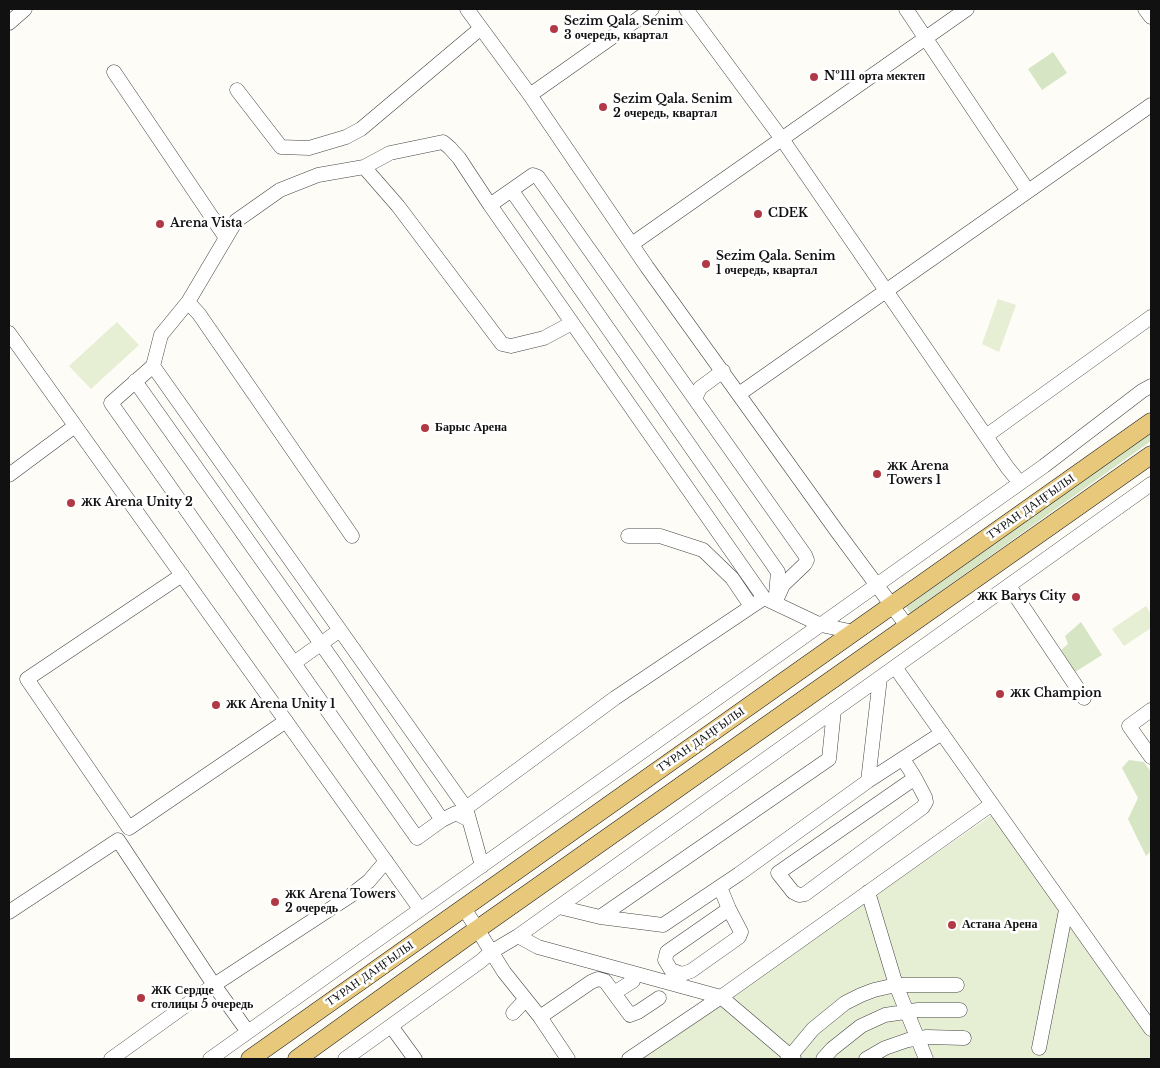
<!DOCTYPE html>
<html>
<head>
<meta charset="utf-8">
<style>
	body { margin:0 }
	#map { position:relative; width:1160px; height:1068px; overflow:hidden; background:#fefcf6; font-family:"Libre Baskerville",serif }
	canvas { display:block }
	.frame { position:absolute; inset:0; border:10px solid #111; pointer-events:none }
</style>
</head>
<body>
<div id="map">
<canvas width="1160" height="1068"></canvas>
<div class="frame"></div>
</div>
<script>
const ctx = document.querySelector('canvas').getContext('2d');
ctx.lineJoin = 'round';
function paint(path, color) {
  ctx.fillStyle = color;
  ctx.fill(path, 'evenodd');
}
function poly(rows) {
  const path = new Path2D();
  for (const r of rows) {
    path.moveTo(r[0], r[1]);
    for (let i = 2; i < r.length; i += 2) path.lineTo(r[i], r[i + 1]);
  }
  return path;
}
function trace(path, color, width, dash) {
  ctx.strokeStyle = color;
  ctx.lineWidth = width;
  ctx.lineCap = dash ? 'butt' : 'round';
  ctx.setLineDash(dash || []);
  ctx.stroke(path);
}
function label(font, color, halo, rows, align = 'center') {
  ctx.font = font + ' "Libre Baskerville",serif';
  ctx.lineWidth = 5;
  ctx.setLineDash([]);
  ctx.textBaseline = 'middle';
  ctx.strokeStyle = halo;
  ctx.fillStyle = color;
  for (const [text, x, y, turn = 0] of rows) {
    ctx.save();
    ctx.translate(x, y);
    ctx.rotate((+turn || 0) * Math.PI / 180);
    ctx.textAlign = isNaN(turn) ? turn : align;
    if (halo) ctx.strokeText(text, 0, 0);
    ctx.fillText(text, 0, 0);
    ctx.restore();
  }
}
paint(poly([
	[1053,52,1067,73,1042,90,1028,69],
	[1151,432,1151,441,910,613,906,607],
	[1081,622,1102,655,1075,672,1061,650,1068,644,1065,636],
	[1129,760,1144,762,1151,772,1151,851,1146,856,1128,819,1138,798,1122,768]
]), '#d6e5c3');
paint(poly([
	[998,299,1016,305,999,352,982,344],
	[117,322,139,345,91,389,69,366],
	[1146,606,1151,614,1151,628,1124,646,1112,629],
	[995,813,1151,1037,1151,1059,638,1059]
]), '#e6eed3');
const minor = poly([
	[467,9,530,95,647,267,836,530,907,626],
	[686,9,782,139,1007,467,1020,483],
	[906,9,1028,191],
	[1145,9,1151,17],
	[9,23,25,9],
	[114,72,226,238],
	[237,90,281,147,309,148,346,137,361,129,481,28],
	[530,95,652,9],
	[364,167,398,206,502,344,511,346,544,338,572,323],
	[512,191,778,572,776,594],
	[490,205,533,175,538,177,805,555,807,560,805,564,783,585,775,603],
	[632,244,967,9],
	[188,302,236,221,280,190,318,175,364,167,390,153,443,142,450,148,459,158,490,205,764,598],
	[9,333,420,909],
	[153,366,111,403,417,838,442,820,456,813,469,820],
	[135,381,336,665,442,820],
	[739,394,1151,105],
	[695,399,700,388,723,371],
	[986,436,1151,317],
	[9,475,75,426],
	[352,536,199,314,188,302,161,335,153,366,466,808],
	[628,536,660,536,703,550,732,578,751,606],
	[182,575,27,679,129,828,286,721],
	[1009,586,1084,698],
	[294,663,340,630],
	[895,667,1151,1029],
	[1151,710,1129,726,1151,757],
	[903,759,915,778,925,797,926,802,923,807,805,894,799,895,793,892,778,873,915,778],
	[868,781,880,678],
	[482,866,466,808,615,698,764,598,821,625,854,632],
	[720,887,729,909,741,932,739,937,691,971,682,974,671,970,665,960,667,952,729,909],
	[868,892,896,985,926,1059],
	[559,907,600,917,829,759,834,710],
	[464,908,504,972,540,1017,568,1059],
	[9,912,118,840,214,985,248,1032],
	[600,917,663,925,739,874,868,781,942,733],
	[518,936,538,947,721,997,794,1059],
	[614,993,633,981],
	[513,1013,525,1000],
	[540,1017,591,982,598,979,605,981,630,1015,638,1012,659,998],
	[391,1026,415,1059],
	[1039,1048,1066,910],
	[111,1059,214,985,350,896,369,881,386,861],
	[210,1059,1044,466,1142,391,1151,386],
	[345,1059,481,961,491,952,518,936,1151,484],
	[629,1059,721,997,992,804],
	[788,1059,813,1029,845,1003,861,995,874,990,896,985,957,985],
	[823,1059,832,1049,861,1026,885,1015,918,1010,960,1010],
	[866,1059,885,1048,908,1040,927,1037,964,1038]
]);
const major = poly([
	[250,1059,1151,422],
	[297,1059,465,938,1151,455]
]);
trace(minor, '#444', 15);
trace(major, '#222', 19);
trace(minor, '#fff', 14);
trace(major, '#e8c97c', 18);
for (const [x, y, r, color] of [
	[554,29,5,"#b03945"],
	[814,77,5,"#b03945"],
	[603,107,5,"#b03945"],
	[758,214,5,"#b03945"],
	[160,224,5,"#b03945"],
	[706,264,5,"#b03945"],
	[425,428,5,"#b03945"],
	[877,474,5,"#b03945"],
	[71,503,5,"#b03945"],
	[1076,597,5,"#b03945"],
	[1000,694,5,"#b03945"],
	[216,705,5,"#b03945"],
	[275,902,5,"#b03945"],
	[952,925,5,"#b03945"],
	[141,998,5,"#b03945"]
]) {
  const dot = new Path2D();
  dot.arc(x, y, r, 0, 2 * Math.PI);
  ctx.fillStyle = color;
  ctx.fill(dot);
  trace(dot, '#fff', 2);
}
label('bold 12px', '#111', '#fff', [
	["Sezim Qala. Senim",564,22],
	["3 очередь, квартал",564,36],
	["№111 орта мектеп",824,77],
	["Sezim Qala. Senim",613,100],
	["2 очередь, квартал",613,114],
	["CDEK",768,214],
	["Arena Vista",170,224],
	["Sezim Qala. Senim",716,257],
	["1 очередь, квартал",716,271],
	["Барыс Арена",435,428],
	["ЖК Arena",887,467],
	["Towers 1",887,481],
	["ЖК Arena Unity 2",81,503],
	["ЖК Barys City",1066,597,"right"],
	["ЖК Champion",1010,694],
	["ЖК Arena Unity 1",226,705],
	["ЖК Arena Towers",285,895],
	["2 очередь",285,909],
	["Астана Арена",962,925],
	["ЖК Сердце",151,991],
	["столицы 5 очередь",151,1005]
], 'left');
label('12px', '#111', '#fff', [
	["ТҰРАН ДАҢҒЫЛЫ",1031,507,-35],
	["ТҰРАН ДАҢҒЫЛЫ",701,740,-35],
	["ТҰРАН ДАҢҒЫЛЫ",370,974,-35]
]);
</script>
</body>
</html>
